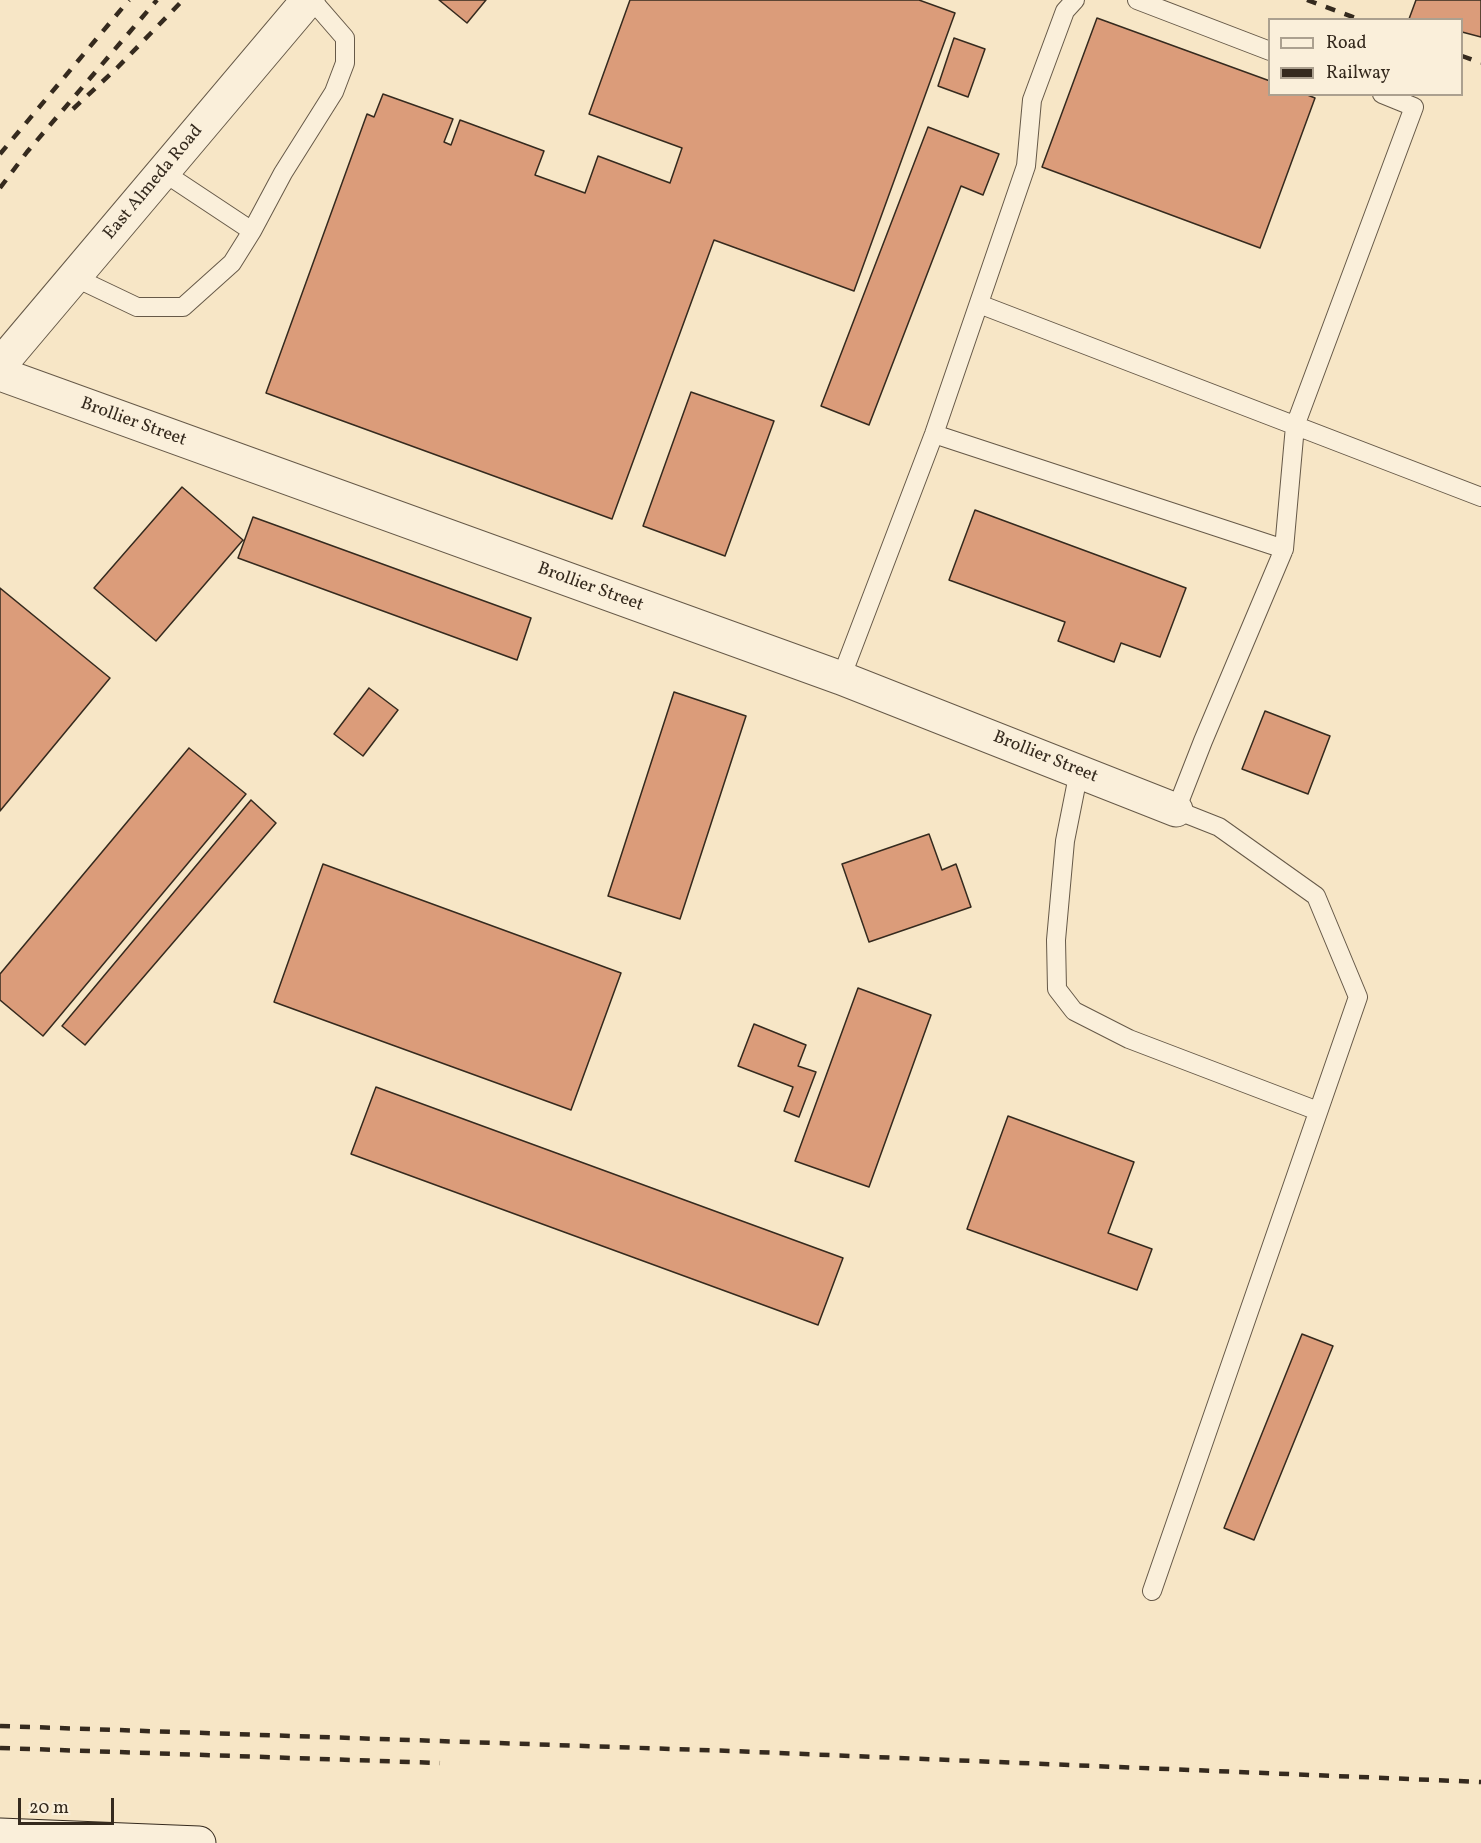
<!DOCTYPE html>
<html>
<head>
<meta charset="utf-8">
<style>
	body { margin:0 }
	#map { position:relative; width:1481px; height:1843px; overflow:hidden; background:#f7e6c6; font-family:Vollkorn,serif }
	canvas { display:block }
	.legend { position:absolute; left:1268px; top:18px; width:195px; height:78px; box-sizing:border-box; background:#faefda; border:2px solid #aba08f; margin:0; padding:8px 10px; list-style:none; font-size:18px; color:#352a1e }
	.legend li { display:flex; align-items:center; gap:12px; height:30px }
	.legend b { width:30px; border:2px solid #aba08f }
	.scale { position:absolute; left:18px; top:1798px; width:96px; height:27px; box-sizing:border-box; border:3px solid #352a1e; border-top:0; padding-left:8px; font-size:18px; line-height:21px; white-space:nowrap; color:#352a1e; -webkit-text-stroke:4px #faefda; paint-order:stroke }
</style>
</head>
<body>
<div id="map">
<canvas width="1481" height="1843"></canvas>
<ul class="legend">
<li><b style="height:8px;background:#faefda"></b>Road</li>
<li><b style="height:8px;background:#352a1e"></b>Railway</li>
</ul>
<div class="scale">20 m</div>
</div>
<script>
const ctx = document.querySelector('canvas').getContext('2d');
ctx.lineJoin = 'round';
function paint(path, color) {
  ctx.fillStyle = color;
  ctx.fill(path, 'evenodd');
}
function poly(rows) {
  const path = new Path2D();
  for (const r of rows) {
    path.moveTo(r[0], r[1]);
    for (let i = 2; i < r.length; i += 2) path.lineTo(r[i], r[i + 1]);
  }
  return path;
}
function trace(path, color, width, dash) {
  ctx.strokeStyle = color;
  ctx.lineWidth = width;
  ctx.lineCap = dash ? 'butt' : 'round';
  ctx.setLineDash(dash || []);
  ctx.stroke(path);
}
function label(font, color, halo, rows, align = 'center') {
  ctx.font = font + ' Vollkorn,serif';
  ctx.lineWidth = 4.5;
  ctx.setLineDash([]);
  ctx.textBaseline = 'middle';
  ctx.strokeStyle = halo;
  ctx.fillStyle = color;
  for (const [text, x, y, turn = 0] of rows) {
    ctx.save();
    ctx.translate(x, y);
    ctx.rotate((+turn || 0) * Math.PI / 180);
    ctx.textAlign = isNaN(turn) ? turn : align;
    if (halo) ctx.strokeText(text, 0, 0);
    ctx.fillText(text, 0, 0);
    ctx.restore();
  }
}
const building = poly([
	[439,0,486,0,467,23,439,0],
	[630,0,919,0,955,13,854,291,714,240,612,519,266,393,367,114,374,117,383,94,453,119,444,142,451,145,460,120,544,151,535,175,585,193,598,156,670,183,682,148,589,114,630,0],
	[1416,0,1481,0,1481,37,1462,32,1462,20,1409,19,1416,0],
	[1097,18,1270,81,1270,94,1305,94,1315,98,1260,248,1042,167,1097,18],
	[954,38,985,49,968,97,938,86,954,38],
	[928,127,999,154,983,195,961,186,869,425,821,406,928,127],
	[691,392,774,421,725,556,643,526,691,392],
	[182,487,243,540,156,641,94,588,182,487],
	[975,510,1186,588,1160,657,1121,643,1114,662,1058,641,1065,622,949,580,975,510],
	[253,517,531,618,517,660,238,558,253,517],
	[0,588,110,678,0,811,0,588],
	[369,688,398,710,363,756,334,734,369,688],
	[674,692,746,716,680,919,608,896,674,692],
	[1265,711,1330,736,1308,794,1242,769,1265,711],
	[189,748,246,794,43,1036,0,1000,0,974,189,748],
	[251,800,276,823,85,1045,62,1026,251,800],
	[929,834,942,870,956,864,971,907,869,942,842,864,929,834],
	[323,864,621,973,571,1110,274,1002,323,864],
	[858,988,931,1015,869,1187,795,1161,858,988],
	[754,1024,806,1045,798,1066,816,1072,799,1117,784,1111,793,1087,738,1066,754,1024],
	[376,1087,843,1258,818,1325,351,1154,376,1087],
	[1008,1116,1134,1162,1108,1233,1152,1249,1137,1290,967,1229,1008,1116],
	[1302,1334,1333,1346,1254,1540,1224,1528,1302,1334]
]);
paint(building, '#db9c7a');
trace(building, '#352a1e', 1.5);
const lane = poly([
	[1137,0,1270,51],
	[163,172,252,231,283,173,334,92,345,63,345,38,312,0],
	[74,277,137,307,183,307,232,263,252,231],
	[979,304,1481,497],
	[934,434,1284,549,1203,741,1176,810,1219,827,1316,896,1358,997,1152,1591],
	[1284,549,1295,426,1414,107,1382,94],
	[841,678,934,434,1026,166,1032,100,1065,11,1075,0],
	[1079,771,1065,841,1056,940,1057,989,1074,1011,1129,1039,1318,1111]
]);
const street = poly([
	[0,365,308,0],
	[0,374,841,678,1176,810]
]);
const secondary = poly([
	[0,1835,199,1843]
]);
trace(lane, '#665948', 20);
trace(street, '#665948', 35);
trace(secondary, '#352a1e', 35);
trace(lane, '#faefda', 18);
trace(street, '#faefda', 33);
trace(secondary, '#faefda', 33);
trace(poly([
	[1307,0,1361,20],
	[1462,56,1481,63],
	[73,109,117,68,183,0],
	[0,154,129,0],
	[0,188,27,152,157,0],
	[0,1726,731,1751,1481,1782],
	[0,1748,440,1763]
]), '#352a1e', 4.5, [10, 10]);
label('18px', '#352a1e', '#faefda', [
	["East Almeda Road",154,183,-50],
	["Brollier Street",133,423,20],
	["Brollier Street",590,588,20],
	["Brollier Street",1045,758,22]
]);
</script>
</body>
</html>
